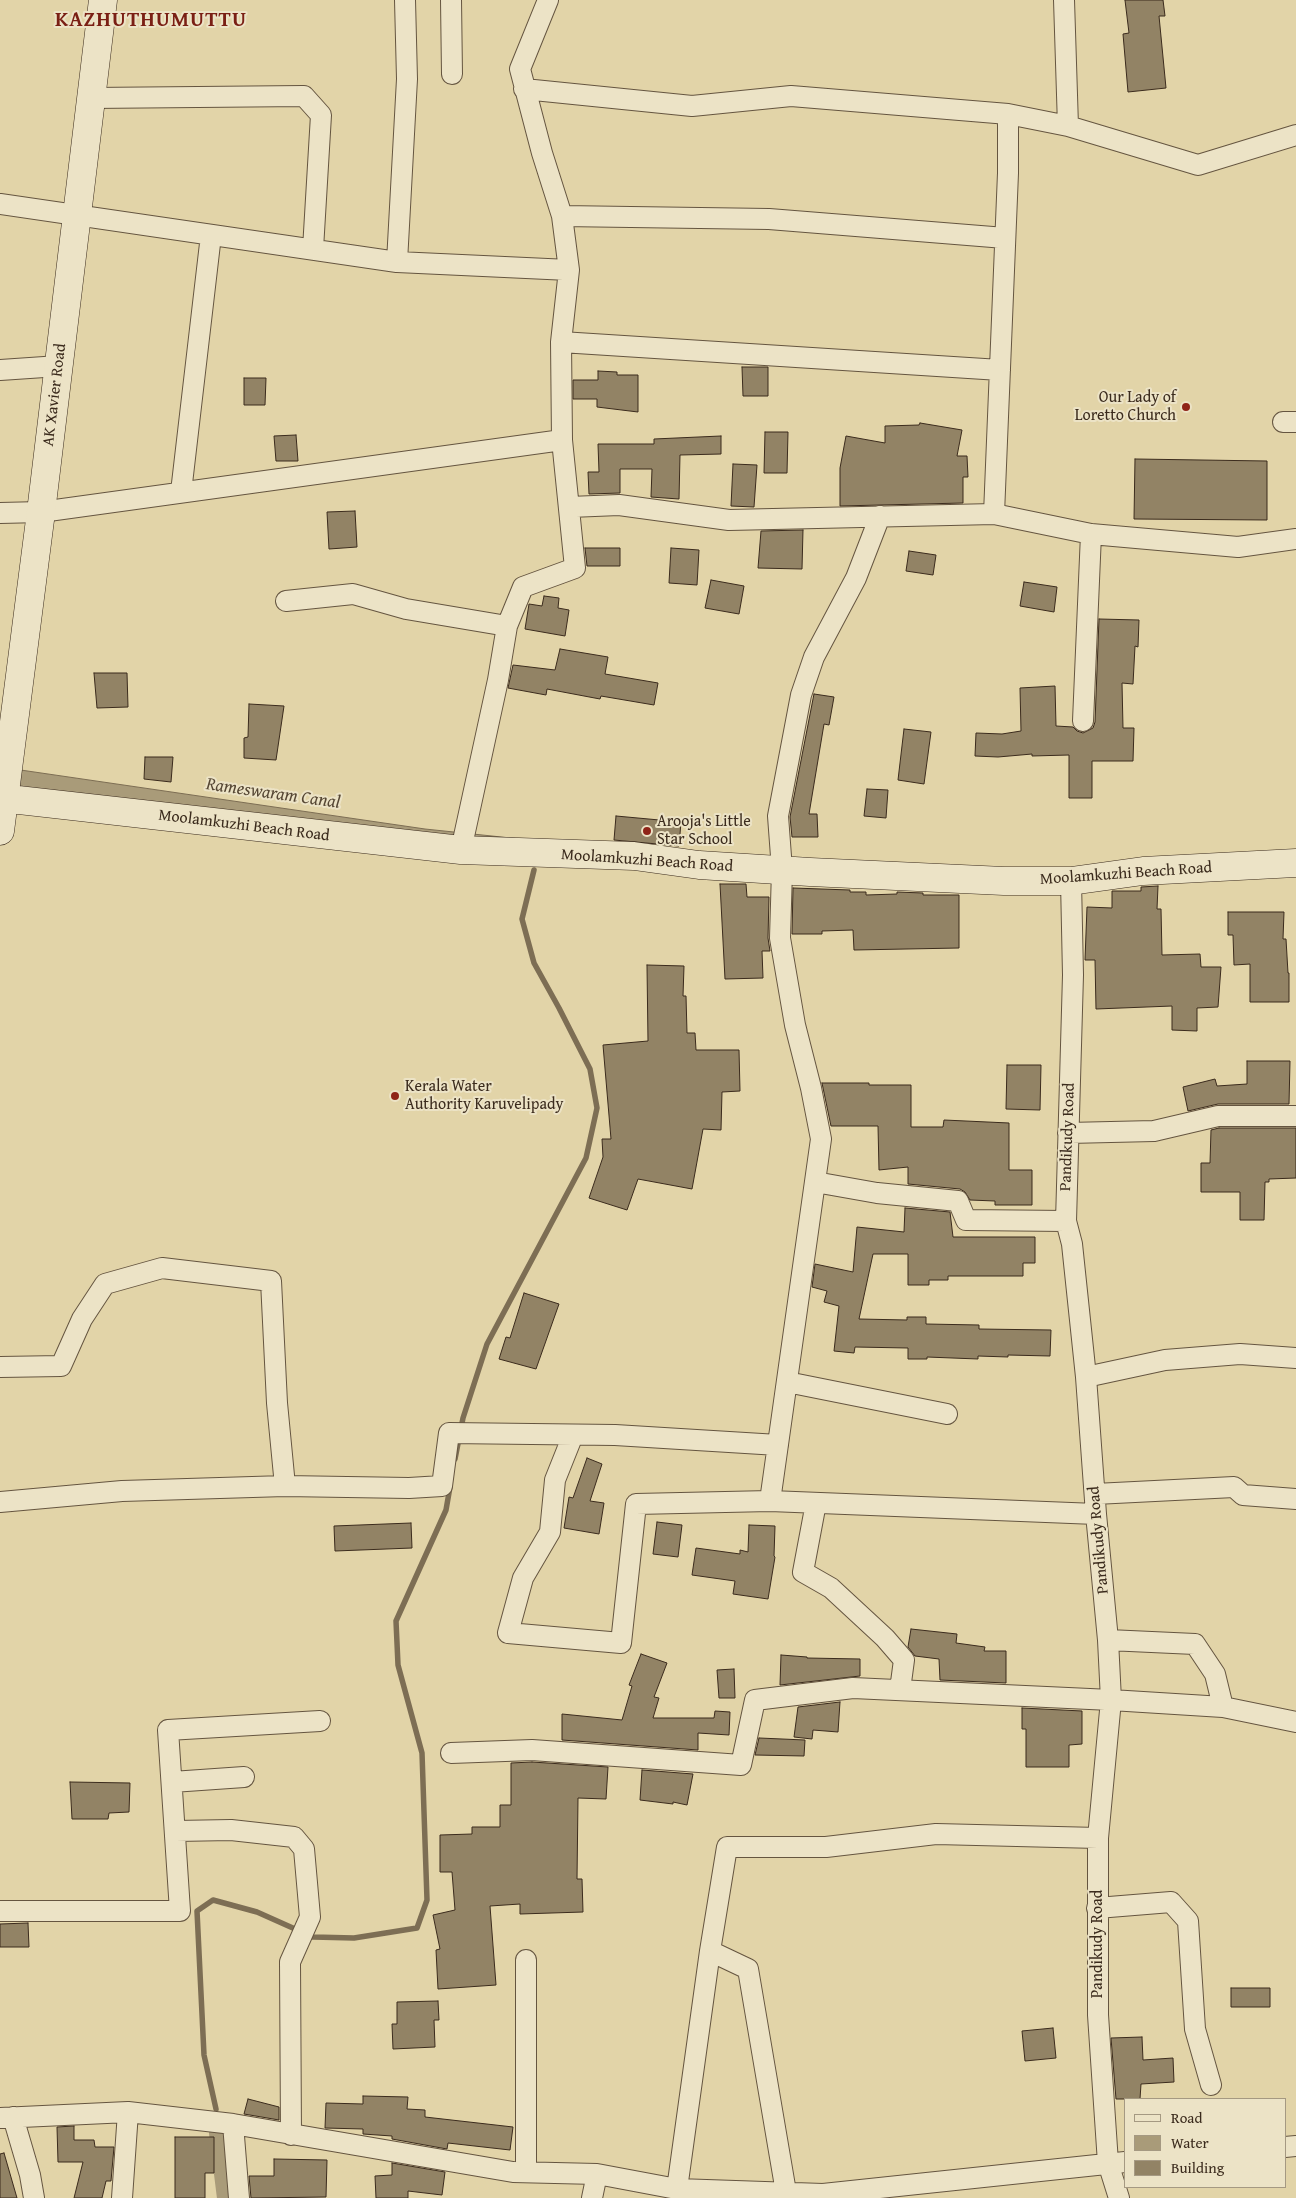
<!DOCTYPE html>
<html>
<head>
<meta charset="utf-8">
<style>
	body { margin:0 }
	#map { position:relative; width:1296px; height:2198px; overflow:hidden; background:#e2d4a8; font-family:"Gentium Book Plus",serif }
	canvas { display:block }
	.legend { position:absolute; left:1124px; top:2098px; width:162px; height:90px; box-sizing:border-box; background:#ece3c6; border:1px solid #a59982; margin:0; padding:6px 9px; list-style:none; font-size:15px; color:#3b2b1d }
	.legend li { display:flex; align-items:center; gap:10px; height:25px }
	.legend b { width:25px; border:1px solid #a59982 }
</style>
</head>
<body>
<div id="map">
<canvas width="1296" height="2198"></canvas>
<ul class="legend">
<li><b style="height:6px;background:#ece3c6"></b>Road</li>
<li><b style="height:14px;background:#a99b79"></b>Water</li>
<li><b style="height:14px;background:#928365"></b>Building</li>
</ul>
</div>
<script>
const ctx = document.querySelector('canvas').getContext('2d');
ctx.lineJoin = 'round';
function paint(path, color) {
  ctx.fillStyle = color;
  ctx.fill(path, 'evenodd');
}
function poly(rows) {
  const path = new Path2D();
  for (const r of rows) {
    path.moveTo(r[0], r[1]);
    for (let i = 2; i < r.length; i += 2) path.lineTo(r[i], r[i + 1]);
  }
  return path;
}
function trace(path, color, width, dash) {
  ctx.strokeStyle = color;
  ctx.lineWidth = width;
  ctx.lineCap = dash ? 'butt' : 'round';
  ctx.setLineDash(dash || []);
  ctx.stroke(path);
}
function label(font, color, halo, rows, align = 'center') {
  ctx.font = font + ' "Gentium Book Plus",serif';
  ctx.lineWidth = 4;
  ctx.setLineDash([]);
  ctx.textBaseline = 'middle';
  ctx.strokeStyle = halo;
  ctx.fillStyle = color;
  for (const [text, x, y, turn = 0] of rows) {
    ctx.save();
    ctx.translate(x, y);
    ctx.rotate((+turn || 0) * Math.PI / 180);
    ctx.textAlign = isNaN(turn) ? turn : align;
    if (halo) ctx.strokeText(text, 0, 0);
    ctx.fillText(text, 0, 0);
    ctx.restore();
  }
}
const water = poly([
	[0,767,425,829,769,865,872,883,28,788,0,784,0,767]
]);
paint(water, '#a99b79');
trace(water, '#7d6e54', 1);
trace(poly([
	[455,1459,463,1418,487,1344,586,1158,597,1108,590,1069,559,1008,534,963,522,919,534,870],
	[216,2109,204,2055,197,1911,213,1900,257,1912,313,1937,354,1938,417,1928,427,1900,422,1753,398,1665,396,1621,446,1510,450,1487]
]), '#7d6e54', 5.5);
trace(poly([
	[219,2133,227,2198]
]), '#a99b79', 20);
const building = poly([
	[1125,0,1163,0,1165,16,1159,16,1166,88,1128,92,1123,34,1129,33,1125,0],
	[742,367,768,367,768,396,743,396,742,367],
	[598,371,617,372,617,375,638,375,638,412,597,407,597,399,573,399,573,380,598,380,598,371],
	[244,378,266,378,265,405,244,405,244,378],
	[920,423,962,430,957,456,967,456,968,477,963,477,963,503,840,506,840,468,846,436,885,443,885,426,919,425,920,423],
	[765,432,788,432,787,473,764,473,765,432],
	[296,435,298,461,276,461,274,436,296,435],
	[721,436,721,454,680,455,679,499,651,497,652,469,620,469,620,493,589,494,588,472,599,472,598,444,654,444,654,439,721,436],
	[1135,459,1267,461,1267,520,1134,519,1135,459],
	[733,464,757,465,754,507,731,506,733,464],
	[355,511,357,547,329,549,327,512,355,511],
	[803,530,802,569,758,568,761,531,803,530],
	[585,548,620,548,620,566,587,566,585,548],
	[671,548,699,550,697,585,669,583,671,548],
	[909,551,936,555,933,575,906,571,909,551],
	[711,580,744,586,739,614,705,608,711,580],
	[1024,582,1057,587,1054,612,1020,606,1024,582],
	[544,596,559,598,558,608,569,610,565,636,525,629,529,604,542,606,544,596],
	[1099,619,1139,620,1138,647,1135,646,1133,684,1122,683,1123,728,1134,728,1133,761,1092,761,1092,798,1069,798,1069,755,1032,756,1032,754,998,757,975,756,976,733,1002,734,1021,731,1020,688,1055,686,1056,726,1073,727,1077,731,1083,733,1093,728,1095,722,1099,619],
	[560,649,608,657,605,674,658,683,654,705,601,696,600,699,547,689,546,695,508,688,513,665,555,670,560,649],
	[94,673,127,673,128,707,97,708,94,673],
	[814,694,834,697,829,725,824,724,809,814,817,814,818,837,792,837,790,817,814,694],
	[249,704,284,706,276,760,244,758,244,738,248,737,249,704],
	[904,729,931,732,924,784,898,780,904,729],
	[145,757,173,757,171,782,144,779,145,757],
	[867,789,888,790,886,818,864,816,867,789],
	[616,816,681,822,679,846,614,840,616,816],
	[720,884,746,884,747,897,769,897,768,938,770,951,762,951,763,978,725,979,720,884],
	[1158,886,1157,909,1161,909,1162,955,1200,954,1201,967,1221,967,1218,1007,1197,1008,1197,1031,1172,1030,1172,1006,1096,1009,1095,960,1085,960,1087,907,1112,908,1112,891,1141,891,1141,887,1158,886],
	[793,888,850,890,850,892,866,892,866,895,897,894,897,892,923,893,923,895,959,895,959,948,854,950,853,930,822,931,822,934,792,934,793,888],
	[1228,912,1284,912,1283,939,1286,939,1288,973,1289,973,1289,1002,1250,1002,1250,964,1234,965,1233,935,1228,935,1228,912],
	[647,965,684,966,683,996,686,996,687,1033,695,1033,696,1050,739,1050,740,1091,722,1092,721,1130,703,1129,692,1189,638,1179,627,1210,589,1198,603,1157,602,1139,611,1139,603,1045,648,1041,647,965],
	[1247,1061,1290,1061,1289,1104,1218,1104,1188,1111,1183,1087,1215,1079,1217,1086,1247,1084,1247,1061],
	[1007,1065,1041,1065,1040,1110,1006,1109,1007,1065],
	[822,1083,869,1083,869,1085,911,1085,911,1127,943,1127,944,1120,1009,1123,1009,1170,1032,1170,1032,1205,995,1205,995,1201,970,1200,965,1192,960,1189,908,1184,908,1167,879,1170,878,1126,831,1126,822,1083],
	[1219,1128,1296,1128,1296,1178,1269,1179,1269,1182,1265,1182,1264,1220,1240,1220,1240,1192,1201,1192,1201,1163,1210,1163,1211,1130,1219,1128],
	[905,1208,950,1212,953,1237,1035,1237,1035,1263,1023,1263,1023,1276,948,1276,948,1280,929,1280,929,1285,908,1285,908,1254,873,1254,859,1319,907,1320,907,1317,926,1317,926,1324,979,1325,979,1329,1051,1330,1050,1356,1008,1355,1008,1357,978,1356,978,1359,927,1357,927,1359,908,1359,908,1348,855,1347,854,1353,834,1351,839,1306,824,1302,827,1291,812,1287,815,1264,853,1272,857,1227,904,1232,905,1208],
	[524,1293,559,1304,536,1369,499,1359,506,1337,510,1338,524,1293],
	[587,1458,602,1464,590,1501,604,1503,599,1534,564,1528,569,1497,573,1498,587,1458],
	[657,1522,682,1525,678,1557,653,1554,657,1522],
	[411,1523,412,1548,335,1551,334,1526,411,1523],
	[749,1525,775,1526,774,1556,775,1557,768,1599,733,1594,735,1581,692,1575,696,1548,740,1554,740,1550,748,1552,749,1525],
	[911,1629,957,1634,956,1643,985,1647,984,1651,1006,1651,1006,1683,940,1680,939,1659,915,1656,908,1647,911,1629],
	[641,1654,667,1663,654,1697,659,1698,653,1718,714,1718,715,1711,730,1712,729,1735,698,1733,698,1750,562,1740,562,1714,622,1720,632,1686,629,1685,641,1654],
	[781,1655,807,1657,807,1658,860,1659,860,1676,780,1685,781,1655],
	[734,1669,735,1698,719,1698,717,1670,734,1669],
	[840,1702,838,1732,813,1730,812,1739,794,1737,798,1707,840,1702],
	[1022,1708,1082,1711,1082,1744,1069,1745,1069,1767,1026,1767,1026,1729,1022,1729,1022,1708],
	[759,1738,805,1740,804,1756,755,1755,759,1738],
	[532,1762,608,1767,606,1799,578,1798,577,1879,582,1879,583,1912,520,1914,520,1904,490,1906,496,1985,438,1989,436,1950,440,1949,433,1915,455,1910,452,1872,440,1872,440,1835,472,1834,472,1827,500,1827,500,1805,511,1805,511,1763,532,1762],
	[642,1770,693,1774,687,1805,673,1802,673,1804,640,1800,642,1770],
	[70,1782,130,1783,129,1812,109,1813,108,1819,72,1819,70,1782],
	[28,1923,29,1947,0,1947,0,1924,28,1923],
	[1231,1988,1270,1988,1270,2007,1231,2007,1231,1988],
	[438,2001,439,2020,434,2020,435,2047,393,2049,392,2024,397,2024,397,2002,438,2001],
	[1053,2028,1056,2058,1025,2061,1022,2031,1053,2028],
	[1142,2037,1143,2060,1173,2058,1174,2082,1141,2084,1140,2099,1116,2099,1111,2038,1142,2037],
	[363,2096,408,2097,407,2109,425,2110,425,2117,513,2127,510,2150,448,2143,447,2149,392,2139,392,2136,363,2134,363,2129,325,2128,326,2103,363,2104,363,2096],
	[248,2099,279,2107,279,2120,244,2114,248,2099],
	[74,2126,74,2140,94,2140,95,2147,114,2147,111,2181,106,2181,102,2198,74,2198,83,2162,58,2162,57,2127,74,2126],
	[175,2137,214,2137,214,2173,205,2173,205,2198,175,2198,175,2137],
	[4,2153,17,2198,0,2198,0,2154,4,2153],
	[274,2159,327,2160,326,2197,251,2198,249,2176,274,2176,274,2159],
	[392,2163,445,2172,442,2195,408,2191,408,2198,376,2198,375,2176,392,2175,392,2163]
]);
paint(building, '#928365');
trace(building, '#3b2b1d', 1);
const street = poly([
	[451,0,452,74],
	[1064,0,1068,126],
	[524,89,692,106,791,96,1008,114,1068,126,1198,165,1296,135],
	[91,98,304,96,321,115,313,249],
	[0,204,397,262,569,270],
	[562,216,769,219,1005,238],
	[397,262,407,79,405,0],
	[561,342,1000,370],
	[0,370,59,366],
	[1283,422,1296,422],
	[181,492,211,235],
	[570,507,619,505,729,520,994,514,1091,534,1238,547,1296,539],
	[0,513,41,512,562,440],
	[994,514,1008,173,1008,114],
	[286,601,353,594,406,609,507,626],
	[1083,721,1091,534],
	[461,850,498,680,507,626,523,587,575,568,562,440,561,342,569,270,562,216,542,153,520,69,548,0],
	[1071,881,1073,975,1066,1221,1072,1244,1086,1377,1096,1514,1108,1640,1111,1700,1098,1838,1098,2015,1108,2163,1119,2198],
	[1068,1133,1154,1131,1218,1116,1296,1116],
	[815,1182,877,1193,958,1201,966,1220,1066,1221],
	[0,1367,61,1366,82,1319,105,1284,162,1268,271,1281,277,1403,285,1486],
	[1086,1377,1165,1360,1240,1354,1296,1358],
	[787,1382,947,1414],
	[573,1435,555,1480,550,1532,523,1578,508,1633,621,1643,636,1504,770,1501,1096,1514],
	[1095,1494,1234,1487,1243,1495,1296,1499],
	[770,1501,821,1139,811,1088,795,1025,780,938,782,870,778,816,801,695,814,657,856,578,880,516],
	[0,1502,122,1491,285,1486,409,1488,442,1486,449,1433,615,1435,778,1445],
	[816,1503,803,1572,831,1588,885,1638,904,1660,900,1690],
	[1108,1640,1195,1644,1215,1674,1223,1707,1296,1722],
	[451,1753,532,1750,741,1765,755,1700,853,1688,1111,1700,1223,1707],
	[172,1782,244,1777],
	[176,1831,231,1830,294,1837,304,1849,310,1917,290,1962,291,2135],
	[1097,1908,1171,1902,1188,1921,1195,2029,1211,2085],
	[0,1911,180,1911,168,1730,320,1721],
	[710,1951,748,1969,787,2198],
	[13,2117,30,2175,34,2198],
	[0,2118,128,2112,233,2124,513,2172,597,2174,677,2189,823,2194,1125,2162],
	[233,2124,239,2198],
	[1285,2147,1296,2146],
	[526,2172,526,1960],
	[122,2198,128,2112],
	[592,2198,597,2174],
	[682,2198,677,2189,710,1951,727,1847,826,1847,936,1834,1098,1838]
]);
const secondary = poly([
	[0,798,461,850,634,856,699,865,810,872,1004,881,1071,881,1143,871,1296,863],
	[0,831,41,512,103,0]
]);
trace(street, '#655540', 22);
trace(secondary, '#3b2b1d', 29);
trace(street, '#ece3c6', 20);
trace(secondary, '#ece3c6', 28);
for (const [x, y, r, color] of [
	[1186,407,5,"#8f2418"],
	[647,831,5,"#8f2418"],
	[395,1096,5,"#8f2418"]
]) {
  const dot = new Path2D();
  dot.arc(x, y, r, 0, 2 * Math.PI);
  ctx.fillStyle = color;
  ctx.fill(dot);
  trace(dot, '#ece3c6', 2);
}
label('16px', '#3b2b1d', '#ece3c6', [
	["AK Xavier Road",55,395,-83],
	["Moolamkuzhi Beach Road",244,826,7],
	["Moolamkuzhi Beach Road",647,861,4],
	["Moolamkuzhi Beach Road",1126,874,-4],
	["Pandikudy Road",1068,1137,-88],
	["Pandikudy Road",1099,1540,-95],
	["Pandikudy Road",1098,1944,-90]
]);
label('16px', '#3b2b1d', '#ece3c6', [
	["Our Lady of",1176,398,"right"],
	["Loretto Church",1176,416,"right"],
	["Arooja's Little",657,822],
	["Star School",657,840],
	["Kerala Water",405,1087],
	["Authority Karuvelipady",405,1105]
], 'left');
label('italic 18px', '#564734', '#ece3c6', [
	["Rameswaram Canal",273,794,8]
]);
ctx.letterSpacing = '1px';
label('bold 21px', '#7a1f14', '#ece3c6', [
	["KAZHUTHUMUTTU",151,21]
]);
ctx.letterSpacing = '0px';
</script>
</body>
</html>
